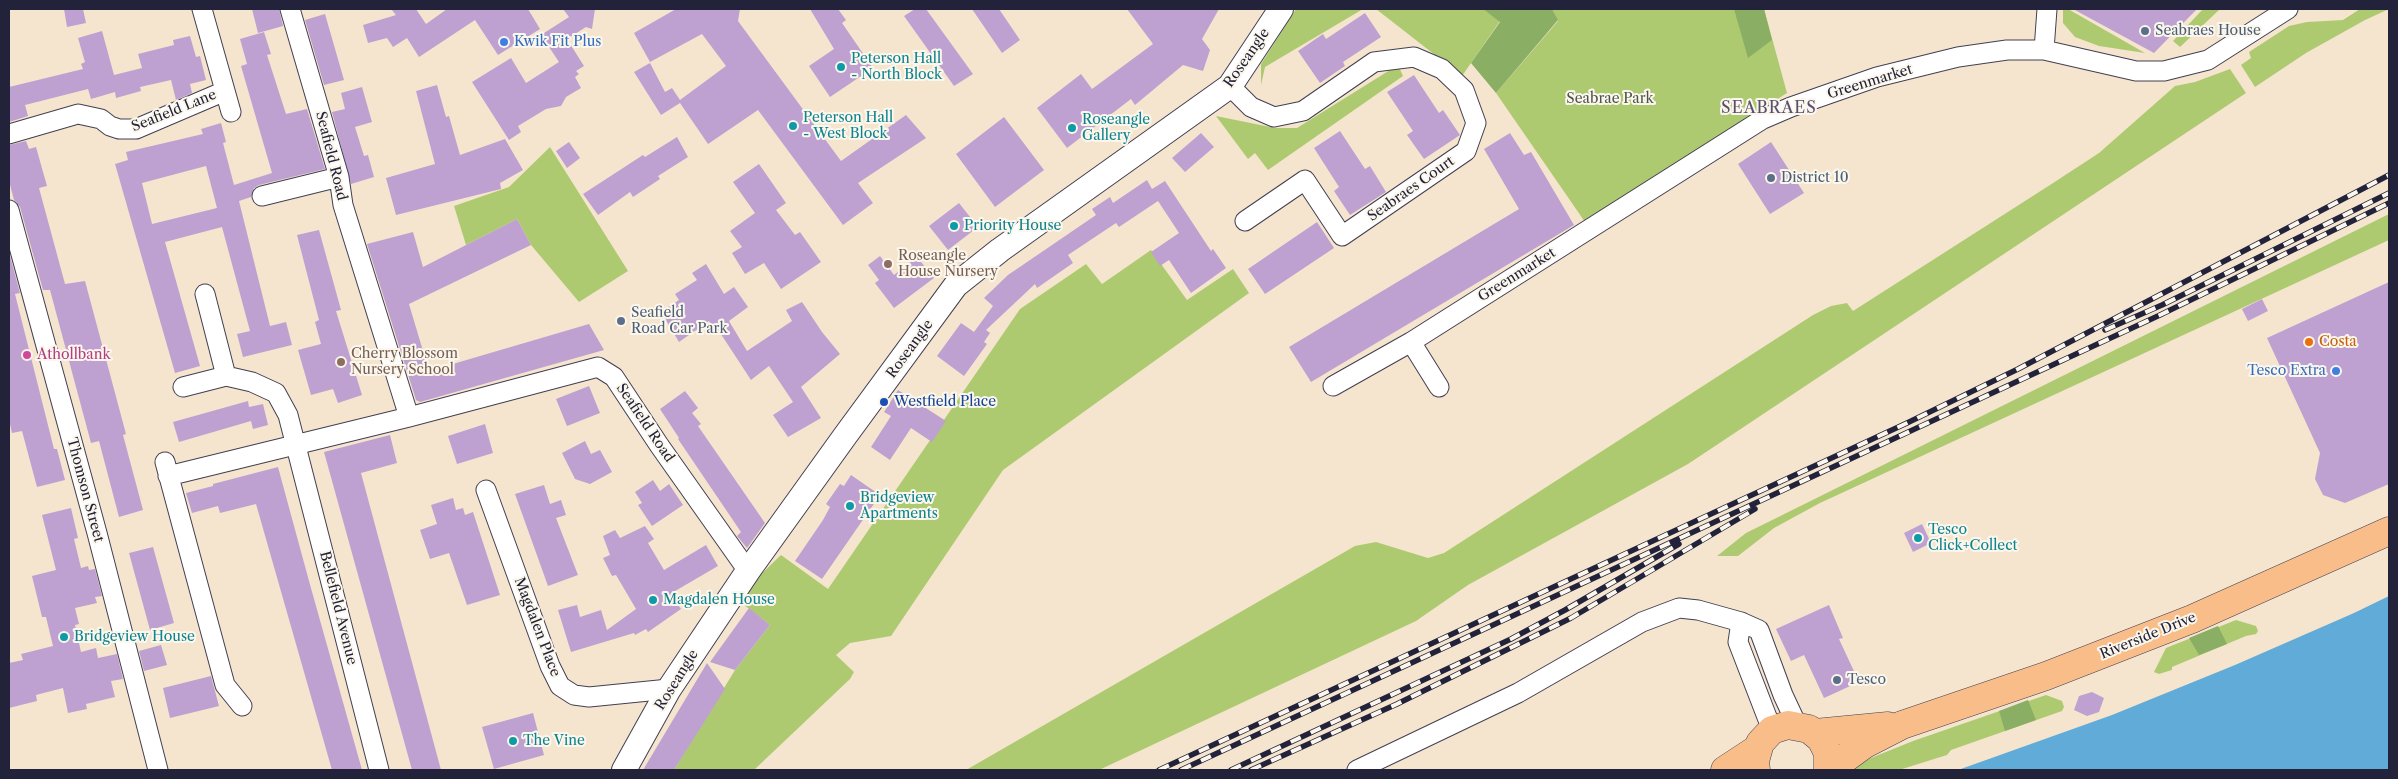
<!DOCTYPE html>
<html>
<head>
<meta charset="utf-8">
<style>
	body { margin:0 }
	#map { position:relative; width:2398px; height:779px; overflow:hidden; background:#f5e5ce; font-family:"Libre Caslon Text",serif }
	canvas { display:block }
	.frame { position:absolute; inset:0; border:10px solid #22223b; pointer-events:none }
</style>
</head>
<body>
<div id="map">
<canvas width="2398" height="779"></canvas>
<div class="frame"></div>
</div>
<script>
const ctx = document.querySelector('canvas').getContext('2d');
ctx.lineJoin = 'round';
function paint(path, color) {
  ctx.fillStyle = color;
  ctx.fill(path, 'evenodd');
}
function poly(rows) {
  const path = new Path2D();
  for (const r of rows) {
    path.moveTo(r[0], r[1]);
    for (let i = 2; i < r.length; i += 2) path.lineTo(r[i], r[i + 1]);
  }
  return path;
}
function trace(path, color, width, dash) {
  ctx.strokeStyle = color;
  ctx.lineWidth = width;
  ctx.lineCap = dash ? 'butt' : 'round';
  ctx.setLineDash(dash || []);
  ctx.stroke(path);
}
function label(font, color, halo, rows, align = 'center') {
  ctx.font = font + ' "Libre Caslon Text",serif';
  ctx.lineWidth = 4;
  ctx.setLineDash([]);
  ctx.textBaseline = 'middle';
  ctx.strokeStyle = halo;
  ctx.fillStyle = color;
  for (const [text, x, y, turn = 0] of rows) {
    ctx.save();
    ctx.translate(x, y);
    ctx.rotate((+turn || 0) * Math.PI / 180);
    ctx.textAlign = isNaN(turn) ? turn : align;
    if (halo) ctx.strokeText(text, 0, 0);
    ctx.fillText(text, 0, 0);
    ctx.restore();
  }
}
paint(poly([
	[1296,9,1363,9,1265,67,1261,85,1261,64],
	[1376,9,1483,9,1500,21,1462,76],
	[1552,9,1764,9,1787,93,1585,222,1496,93,1558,21],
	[2063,9,2068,9,2145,53,2099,46,2075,37,2063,23],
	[2203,9,2220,9,2180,47,2173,41],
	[2360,9,2389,9,2365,20,2306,53,2255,87,2241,65,2251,58,2249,52,2289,26,2307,22,2343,20],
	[1398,65,1403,76,1268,170,1255,153,1248,159,1216,116,1275,128,1297,128],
	[2230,69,2246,93,1688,464,1468,585,1416,621,1099,770,966,770,1355,546,1376,542,1428,558,1444,553,1813,315,1831,306,1847,303,1853,311,2050,185,2099,153,2175,86,2195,82],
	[550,147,628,271,579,302,531,245,517,219,466,245,454,206,509,187],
	[2389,214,2389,240,1820,503,1774,528,1738,556,1717,556,1746,533],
	[1151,250,1187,300,1233,269,1249,293,1003,470,891,636,850,643,836,655,854,672,850,679,754,770,674,770,735,670,770,625,739,601,754,581,781,555,828,589,1020,309,1086,264,1102,284],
	[2236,620,2256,626,2258,631,2256,634,2246,636,2172,667,2172,670,2159,674,2154,672,2166,648],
	[2046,695,2062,701,2064,707,2062,711,1951,750,1947,755,1899,770,1849,770,1871,758,1913,741]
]), '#aeca71');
paint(poly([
	[1483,9,1552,9,1558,20,1496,93,1471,63,1500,22],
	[1734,9,1764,9,1772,40,1748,58],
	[2218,626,2227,644,2199,655,2189,638],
	[2028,700,2036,720,2005,731,1999,711]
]), '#8aae63');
paint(poly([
	[2389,596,2389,770,1958,770,2112,715,2235,665,2354,613]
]), '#61abd9');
paint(poly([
	[64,9,83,9,86,23,67,27],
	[252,9,279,9,283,26,258,33],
	[391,9,416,9,426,24,447,9,528,9,540,29,498,55,475,20,419,57,407,38,393,47,387,38,368,43,363,25,396,15],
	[563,9,595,9,592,29,586,27,567,39,584,66,576,71,579,74,575,77,581,88,566,97,561,106,546,109,518,126,521,132,509,140,472,82,511,58,526,83,559,62,541,35,569,17],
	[676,9,740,9,738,21,841,161,906,115,926,138,858,183,873,203,843,225,758,110,708,144,680,103,661,115,634,72,650,63,665,92,672,88,680,100,726,66,702,34,650,62,634,33],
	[810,9,838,9,846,20,842,23,873,68,830,97,809,66,834,49],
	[915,9,926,9,973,74,954,86,904,16],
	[972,9,999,9,1020,40,1002,53],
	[1127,9,1219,9,1202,39,1210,50,1203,71,1183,65,1135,105,1131,99,1067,148,1037,108,1081,74,1092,89,1153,44],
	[2073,9,2197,9,2154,53],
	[1365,13,1381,37,1343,62,1345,66,1320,83,1298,51,1323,34,1326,39],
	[325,14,344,80,324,85,305,20],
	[102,31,114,75,142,68,138,54,174,45,173,40,190,36,196,57,200,56,206,80,190,84,192,93,176,100,171,80,140,87,141,91,116,98,115,92,91,99,88,89,25,105,28,116,9,122,9,87,83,69,81,64,85,62,78,38],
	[264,32,271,54,267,55,286,114,307,109,325,169,259,185,254,188,251,197,239,201,270,326,286,322,292,345,243,357,237,334,250,331,222,227,165,242,200,366,175,373,115,164,128,160,126,152,203,134,201,129,221,123,226,142,223,143,234,185,272,173,241,66,247,64,240,39],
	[206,166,217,208,152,224,142,183],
	[1414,75,1439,113,1443,110,1460,135,1424,159,1407,135,1413,131,1387,92],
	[437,85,446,117,449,116,460,155,505,139,523,170,500,183,501,189,396,215,386,178,435,164,416,91],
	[362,87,372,122,355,127,364,156,368,155,374,177,351,184,332,112,345,109,341,93],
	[1004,117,1044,170,995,207,956,154],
	[1340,131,1365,169,1370,166,1386,192,1350,215,1334,191,1339,187,1314,148],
	[1201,133,1214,147,1185,172,1172,158],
	[1510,133,1524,155,1531,152,1574,225,1311,382,1289,347,1519,209,1484,149],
	[677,137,688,157,658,176,660,179,633,197,630,192,598,215,583,194,643,155,645,157],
	[26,141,29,149,36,147,47,186,39,188,65,284,85,281,126,434,123,435,143,510,119,517,99,441,91,443,50,290,43,290,20,207,14,200,9,181,9,145],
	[569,142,580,158,567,168,556,151],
	[1771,142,1804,193,1770,214,1738,164],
	[759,164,786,203,776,210,795,235,800,232,821,262,781,289,764,263,745,274,732,253,742,247,730,231,755,213,733,182],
	[1147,180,1152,189,1165,181,1211,251,1213,249,1226,268,1191,293,1169,260,1160,266,1151,252,1179,233,1158,201,1119,227,1116,223,1068,255,1073,263,1037,288,1035,284,986,330,990,333,984,342,987,344,964,376,937,356,961,323,974,332,993,306,984,298,1008,275,1096,215,1092,209,1110,197,1113,203],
	[959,203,978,227,948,250,929,226],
	[517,219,531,245,409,304,429,371,589,324,604,350,420,402,416,400,367,244,413,232,423,267],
	[1317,222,1334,248,1265,294,1248,269],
	[319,230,341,310,336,311,362,395,338,403,333,389,311,395,298,350,321,344,315,322,319,320,297,235],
	[9,252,20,293,15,294,54,449,57,449,65,480,37,487,22,431,12,433,9,420],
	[880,256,894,275,917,257,934,278,894,308,875,283,879,280,868,265],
	[706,264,724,294,734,287,748,307,729,321,747,351,792,321,786,310,802,302,822,332,840,354,801,387,821,418,788,437,773,415,793,402,769,366,751,380,715,325,713,327,709,321,679,342,661,312,679,300,675,294,697,280,692,273],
	[2389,282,2389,484,2345,503,2323,495,2315,479,2320,453,2267,338],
	[2262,299,2268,311,2248,321,2242,309],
	[589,386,600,413,567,426,556,399],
	[898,390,946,421,932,442,911,428,890,460,871,447,891,416,884,412],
	[685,391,698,408,692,413,701,424,698,426,765,523,747,548,737,536,741,532,678,439,679,438,660,409],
	[248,401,249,407,263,404,268,425,253,429,251,421,179,442,173,422],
	[485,424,493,453,457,464,448,436],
	[390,435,397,463,361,473,441,770,412,770,324,452],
	[585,441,591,454,600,450,612,472,590,484,575,479,562,453],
	[278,467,309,581,362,770,332,770,256,504,220,513,218,506,192,513,186,493,213,486,213,484],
	[851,475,880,495,822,579,795,561,823,520,830,507,826,504,840,484,844,486],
	[653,480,660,491,669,484,683,505,652,526,638,505,642,503,635,492],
	[544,485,550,504,561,500,566,515,556,518,578,575,548,586,515,494],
	[453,498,456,510,463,508,465,515,473,512,500,595,467,605,449,553,430,559,420,530,437,524,431,505],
	[71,508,78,538,74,539,81,568,88,566,89,570,95,569,102,596,95,597,97,603,75,608,79,624,75,625,81,652,96,648,98,658,117,654,123,679,111,681,115,697,86,704,87,709,68,713,63,688,36,695,37,701,9,708,9,663,23,660,21,654,53,646,46,617,42,617,32,576,56,570,42,515],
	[1922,524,1931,543,1913,552,1904,533],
	[645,526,654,539,648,543,664,570,706,545,718,566,670,594,681,609,648,632,646,629,635,635,634,633,571,652,558,610,577,605,580,617,601,610,607,630,636,609,616,575,612,576,603,558,610,555,603,536,615,530,620,538],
	[153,547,174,623,150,630,129,553],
	[1829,605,1843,638,1839,639,1859,682,1824,698,1804,655,1791,661,1776,629],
	[749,608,770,625,735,670,710,662],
	[161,645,167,665,144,671,139,651],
	[707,663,725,689,674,770,643,770],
	[211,676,219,706,170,718,163,688],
	[2092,692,2104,698,2099,712,2087,716,2074,710,2079,696],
	[533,713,544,755,494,769,482,727]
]), '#bea1d1');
const minor = poly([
	[202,9,231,112],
	[290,9,339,177,343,205,409,417],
	[2044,50,2047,9],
	[1230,86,1251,107,1274,117,1303,111,1374,62,1414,57,1442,69,1464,90,1476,123,1466,151,1342,236,1305,180,1245,221],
	[9,134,78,114,101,119,110,126,119,129,136,129,225,91],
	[262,196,339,177],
	[9,210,97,533,158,770],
	[205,294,226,376,252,382,276,393,288,415,379,770],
	[1411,342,1439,387],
	[1333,386,1411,342,1763,119,1791,107,1877,77,1958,57,2007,50,2044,50,2136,71,2164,71,2208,60,2288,9],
	[183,387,226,376],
	[165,462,225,685,242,706],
	[168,476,409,417,598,367,614,377,659,445,748,571],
	[486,490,550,666,560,686,574,695,589,697,669,689],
	[1741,622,1738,642,1772,730],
	[1357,770,1518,693,1642,622,1679,608,1698,610,1741,622,1759,630,1783,695,1797,725]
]);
const tertiary = poly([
	[624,770,669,689,748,571,845,436,956,285,1000,250,1230,86,1281,9]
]);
const primary = poly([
	[1815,733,1888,726],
	[1725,770,1757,749],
	[1756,770,1755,761,1760,743,1772,730,1788,725,1809,729,1821,739,1828,753,1828,770],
	[1829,770,1865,744,1902,725,2046,676,2192,619,2389,531]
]);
trace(minor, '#423f51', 21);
trace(tertiary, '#423f51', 26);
trace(primary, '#423f51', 29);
trace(minor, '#fff', 19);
trace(tertiary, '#fff', 24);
trace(primary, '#f8bd89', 28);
const rail = poly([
	[2105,330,2162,305,2389,193],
	[1159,770,1907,423,2018,369,2389,175],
	[1181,770,2160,315,2389,203],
	[1231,770,1511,639,1565,610,1679,544],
	[1251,770,1397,704,1571,618,1755,509]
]);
trace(rail, '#22223b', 5.5);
trace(rail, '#fbf7ec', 4, [11]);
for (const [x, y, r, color] of [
	[2145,31,5,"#5c6f8a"],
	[504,42,5,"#3f7fe0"],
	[841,67,5,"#0f9aa8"],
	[793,126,5,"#0f9aa8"],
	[1072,128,5,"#0f9aa8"],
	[1771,178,5,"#5c6f8a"],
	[954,226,5,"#0f9aa8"],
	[888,264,5,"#8d6e63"],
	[621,321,5,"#5c6f8a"],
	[2309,342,5,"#e8710a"],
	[27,355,5,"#d1479c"],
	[341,362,5,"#8d6e63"],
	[2336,371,5,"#3f7fe0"],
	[884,402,5,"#1a4fb4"],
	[850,506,5,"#0f9aa8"],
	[1918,538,5,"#0f9aa8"],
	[653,600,5,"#0f9aa8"],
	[64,637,5,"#0f9aa8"],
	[1837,680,5,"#5c6f8a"],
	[513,741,5,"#0f9aa8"]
]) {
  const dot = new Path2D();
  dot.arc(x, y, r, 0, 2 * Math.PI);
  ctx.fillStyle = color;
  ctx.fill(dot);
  trace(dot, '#fbf7ec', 2);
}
label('14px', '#4e5e75', '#fbf7ec', [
	["Seabraes House",2155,31],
	["District 10",1781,178],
	["Seafield",631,313],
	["Road Car Park",631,329],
	["Tesco",1847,680]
], 'left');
label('14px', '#366cbe', '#fbf7ec', [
	["Kwik Fit Plus",514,42],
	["Tesco Extra",2326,371,"right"]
], 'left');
label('14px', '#22223b', '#fbf7ec', [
	["Roseangle",1247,58,-55],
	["Greenmarket",1870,82,-17],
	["Seafield Lane",174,111,-22],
	["Seafield Road",331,156,76],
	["Seabraes Court",1411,189,-35],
	["Greenmarket",1517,275,-32],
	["Roseangle",910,349,-54],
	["Seafield Road",645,423,56],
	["Thomson Street",85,490,75],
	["Bellefield Avenue",338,608,76],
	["Magdalen Place",537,627,69],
	["Riverside Drive",2148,636,-22],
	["Roseangle",677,680,-58]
]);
label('14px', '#0d838f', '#fbf7ec', [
	["Peterson Hall",851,59],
	["- North Block",851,75],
	["Peterson Hall",803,118],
	["- West Block",803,134],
	["Roseangle",1082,120],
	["Gallery",1082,136],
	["Priority House",964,226],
	["Bridgeview",860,498],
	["Apartments",860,514],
	["Tesco",1928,530],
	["Click+Collect",1928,546],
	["Magdalen House",663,600],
	["Bridgeview House",74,637],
	["The Vine",523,741]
], 'left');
label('14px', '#4c544b', '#fbf7ec', [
	["Seabrae Park",1610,99]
]);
label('14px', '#785e54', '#fbf7ec', [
	["Roseangle",898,256],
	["House Nursery",898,272],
	["Cherry Blossom",351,354],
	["Nursery School",351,370]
], 'left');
label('14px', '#c56008', '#fbf7ec', [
	["Costa",2319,342]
], 'left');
label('14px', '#b23c85', '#fbf7ec', [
	["Athollbank",37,355]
], 'left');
label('14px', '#164399', '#fbf7ec', [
	["Westfield Place",894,402]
], 'left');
ctx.letterSpacing = '1px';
label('16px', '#594e70', '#fbf7ec', [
	["SEABRAES",1769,108]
]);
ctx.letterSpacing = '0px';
</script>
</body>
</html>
